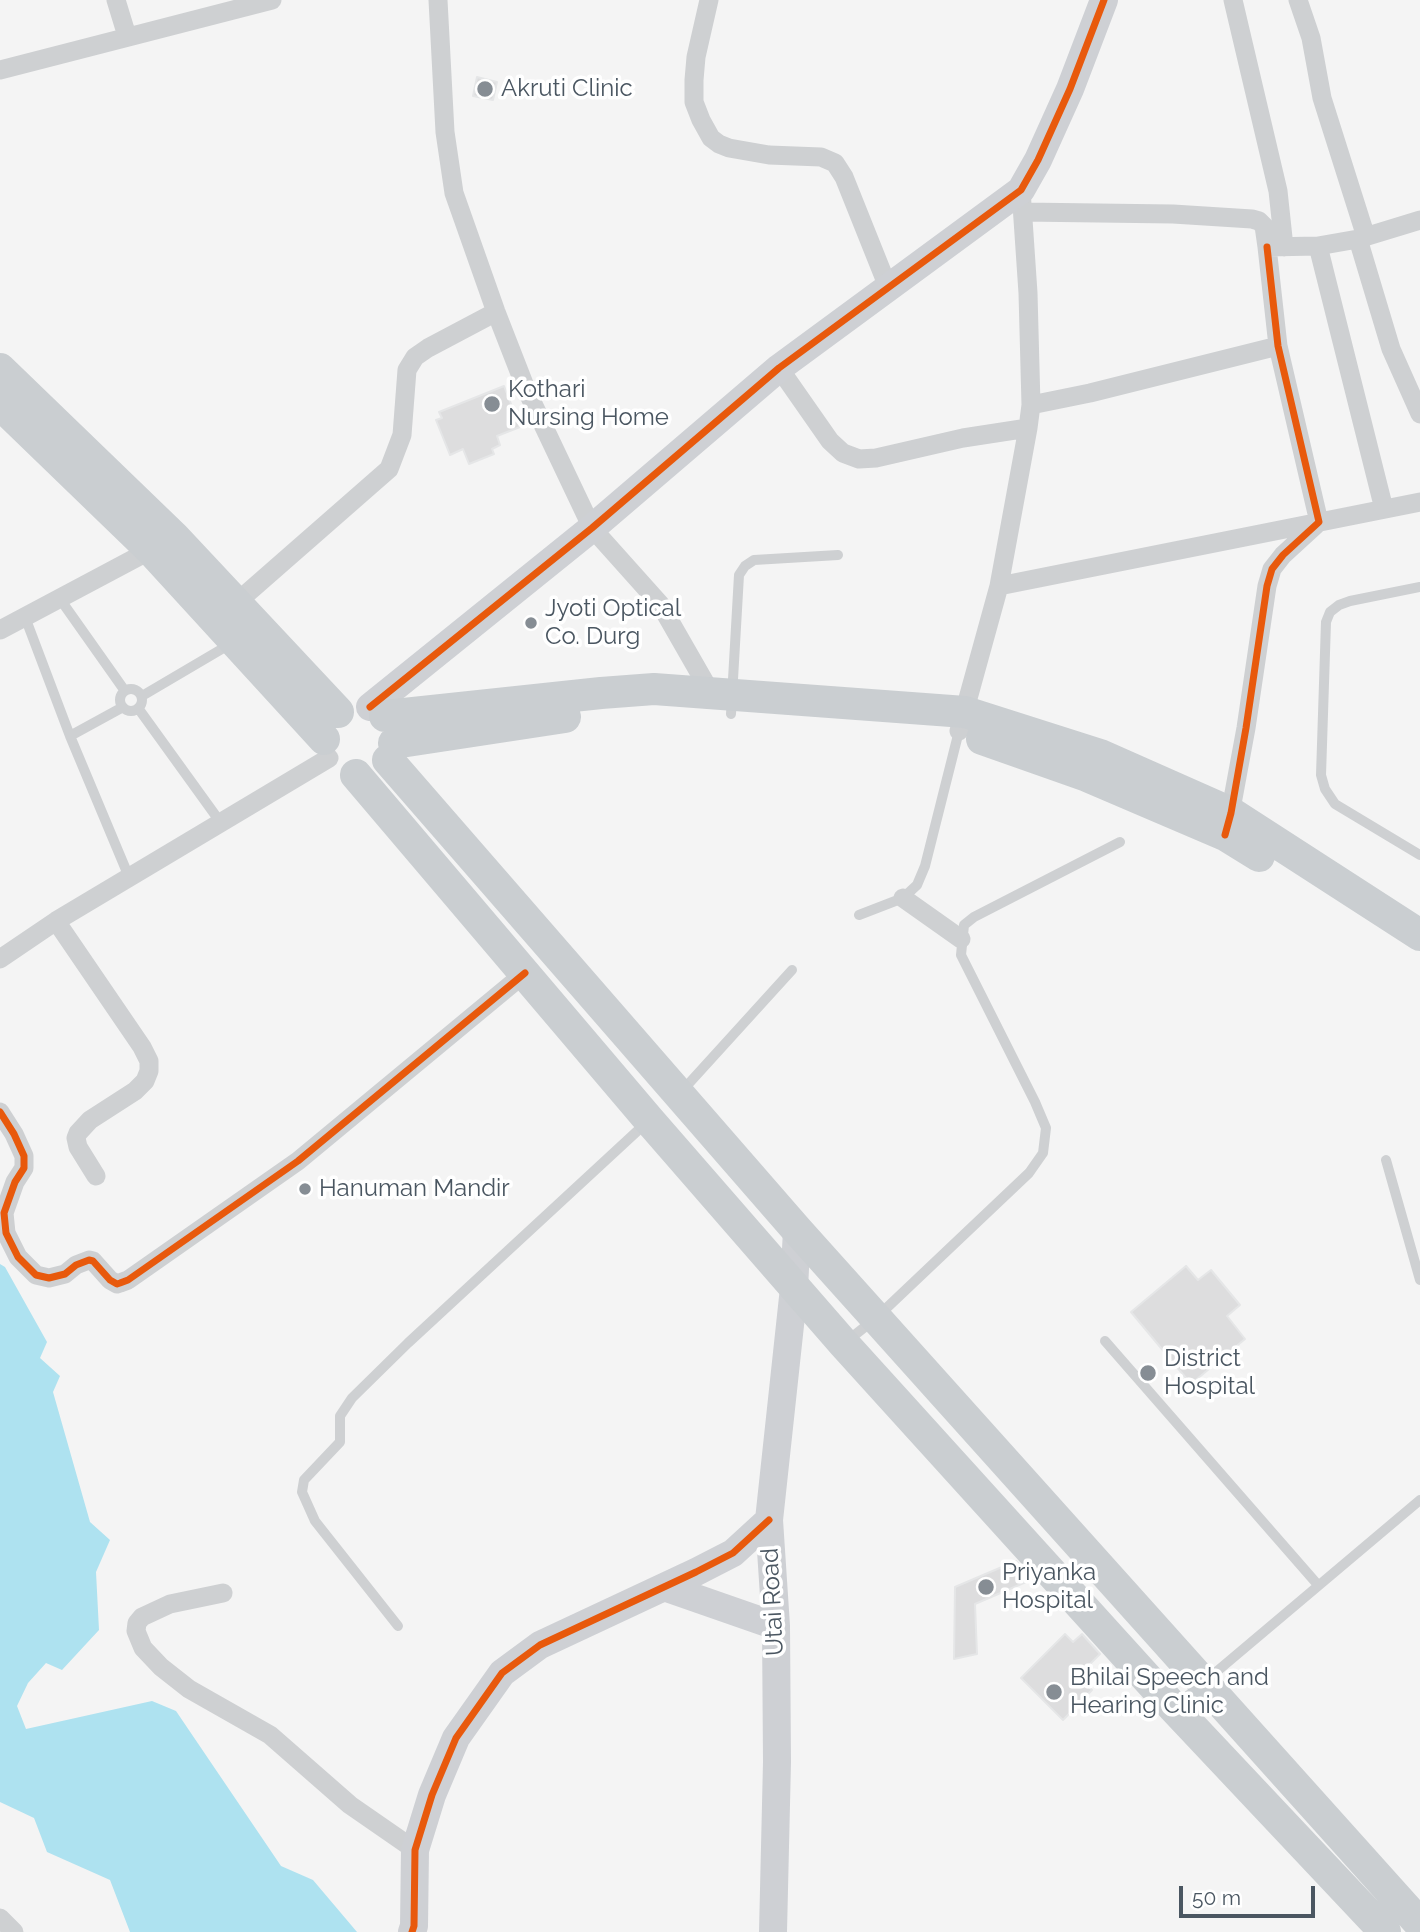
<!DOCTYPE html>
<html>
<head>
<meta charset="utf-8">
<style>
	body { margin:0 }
	#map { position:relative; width:1420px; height:1932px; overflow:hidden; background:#f4f4f4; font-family:Raleway,sans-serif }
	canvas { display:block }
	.scale { position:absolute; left:1179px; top:1886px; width:136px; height:32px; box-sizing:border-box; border:4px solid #4a5661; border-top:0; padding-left:9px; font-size:21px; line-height:24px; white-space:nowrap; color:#4a5661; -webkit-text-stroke:5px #fff; paint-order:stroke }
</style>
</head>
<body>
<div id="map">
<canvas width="1420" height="1932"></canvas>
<div class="scale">50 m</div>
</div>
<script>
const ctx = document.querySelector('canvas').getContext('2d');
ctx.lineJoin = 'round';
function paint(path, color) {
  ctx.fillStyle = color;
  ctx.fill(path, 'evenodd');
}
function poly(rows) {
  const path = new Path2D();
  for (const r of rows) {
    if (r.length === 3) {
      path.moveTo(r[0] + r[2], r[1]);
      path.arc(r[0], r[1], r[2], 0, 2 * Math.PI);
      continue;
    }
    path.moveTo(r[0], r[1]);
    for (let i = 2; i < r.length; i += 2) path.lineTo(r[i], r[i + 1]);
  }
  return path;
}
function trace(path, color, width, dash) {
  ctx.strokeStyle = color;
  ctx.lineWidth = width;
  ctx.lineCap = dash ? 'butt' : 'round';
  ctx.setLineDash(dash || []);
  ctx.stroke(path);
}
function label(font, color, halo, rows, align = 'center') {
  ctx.font = font + ' Raleway,sans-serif';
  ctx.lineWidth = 7;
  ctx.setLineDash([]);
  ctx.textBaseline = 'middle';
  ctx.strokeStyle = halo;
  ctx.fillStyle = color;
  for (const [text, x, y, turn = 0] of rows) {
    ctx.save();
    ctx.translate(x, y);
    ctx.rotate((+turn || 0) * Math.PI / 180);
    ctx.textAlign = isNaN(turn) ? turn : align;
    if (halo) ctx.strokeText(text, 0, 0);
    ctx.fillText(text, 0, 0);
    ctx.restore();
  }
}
paint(poly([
	[0,1264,5,1267,47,1342,40,1358,60,1376,53,1392,90,1522,110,1540,96,1572,99,1630,62,1670,46,1663,28,1683,17,1706,26,1729,152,1701,176,1711,281,1866,313,1880,357,1932,130,1932,110,1880,47,1852,34,1818,0,1802]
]), '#aee2f0');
const building = poly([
	[477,77,497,82,493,100,473,96,477,77],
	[504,386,520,427,497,436,500,445,492,449,494,454,469,464,463,449,450,455,436,420,442,418,439,412,504,386],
	[1186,1266,1198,1280,1211,1270,1240,1305,1227,1316,1245,1339,1191,1384,1131,1312,1186,1266],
	[1016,1561,1033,1579,975,1604,977,1654,954,1659,955,1587,1016,1561],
	[1065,1634,1073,1642,1082,1634,1100,1654,1078,1676,1092,1690,1063,1720,1021,1678,1065,1634]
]);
paint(building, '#ddddde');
trace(building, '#e5e6e7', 2);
trace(poly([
	[1420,587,1350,601,1339,605,1330,612,1326,622,1321,775,1325,789,1335,804,1420,855],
	[60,599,125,691],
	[25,617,70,736,129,877],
	[131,700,11],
	[142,696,232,643],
	[138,708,221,823],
	[731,714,739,575,745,566,754,560,838,555],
	[70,736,123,707],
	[859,915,903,898,917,885,925,866,959,731],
	[682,1091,792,970],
	[1386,1160,1420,1280],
	[1105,1341,1318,1585],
	[846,1342,876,1318,1029,1173,1043,1153,1046,1128,1035,1102,961,955,964,925,974,917,1120,842],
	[398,1626,315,1521,302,1492,304,1480,340,1442,340,1416,352,1398,408,1343,646,1123],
	[1177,1705,1420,1500]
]), '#ced0d2', 10);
trace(poly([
	[116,0,127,36],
	[438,0,445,132,454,193,496,312,526,389,592,528,660,604,711,693],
	[709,0,696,57,694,80,694,102,701,120,711,138,719,144,729,148,769,155,821,157,835,163,844,177,888,287],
	[1233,0,1278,191,1284,247],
	[1298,0,1311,38,1322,98,1366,237],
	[0,70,272,0],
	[1023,212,1173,214,1252,219,1259,221,1264,226,1267,247,1318,246,1358,239,1420,220],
	[1358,239,1391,349,1420,414],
	[1318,246,1384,509],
	[779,368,830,441,843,453,859,459,876,458,963,438,1028,428],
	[1031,405,1090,393,1278,346],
	[999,586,1420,502],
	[236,603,389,469,402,435,407,370,415,357,428,348,496,312],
	[0,630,160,545],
	[959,731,999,586,1028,428,1031,405,1028,293,1021,190],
	[1229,820,1246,728,1267,586,1272,569,1283,555,1319,522,1278,346,1267,247],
	[903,898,961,939],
	[56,921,142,1047,149,1061,149,1071,145,1081,135,1091,90,1120,78,1133,76,1138,78,1147,96,1176],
	[0,959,56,921,329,758],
	[0,1112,14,1134,24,1156,24,1168,15,1182,4,1213,6,1233,18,1257,36,1275,49,1278,65,1274,76,1265,89,1260,93,1261,110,1280,117,1284,120,1283,128,1280,298,1161,525,973],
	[223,1593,170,1604,142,1617,137,1623,136,1631,143,1648,161,1667,189,1689,270,1735,350,1805,415,1850],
	[0,1918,14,1932]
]), '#ced0d2', 19);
trace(poly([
	[370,707,592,528,779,368,1021,190,1038,160,1070,89,1104,0],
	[664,1587,776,1626],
	[412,1932,414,1926,415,1850,432,1795,456,1738,502,1673,540,1645,696,1572,733,1553,769,1520],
	[773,1932,777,1762,776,1626,769,1520,794,1288,797,1230]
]), '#ced0d4', 28);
trace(poly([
	[0,369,174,537,338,712],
	[0,404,151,550,324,739],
	[385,716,601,693,654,689,965,712,1100,755,1231,813,1420,935],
	[982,739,1087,776,1225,835,1259,856],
	[394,743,565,717],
	[388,760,797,1230,1420,1924],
	[356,775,649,1120,844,1344,1174,1708,1385,1932]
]), '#caced1', 32);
trace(poly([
	[370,707,592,528,779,368,1021,190,1038,160,1070,89,1104,0],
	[1225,835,1231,813,1246,728,1267,586,1272,569,1283,555,1319,522,1278,346,1267,247],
	[0,1112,14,1134,24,1156,24,1168,15,1182,4,1213,6,1233,18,1257,36,1275,49,1278,65,1274,76,1265,89,1260,93,1261,110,1280,117,1284,120,1283,128,1280,298,1161,525,973],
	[412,1932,414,1926,415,1850,432,1795,456,1738,502,1673,540,1645,696,1572,733,1553,769,1520]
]), '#e8590c', 7);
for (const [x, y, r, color] of [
	[485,89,9,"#868d94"],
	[492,404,9,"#868d94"],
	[531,623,7,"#868d94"],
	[305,1189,7,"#868d94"],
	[1148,1373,9,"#868d94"],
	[986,1587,9,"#868d94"],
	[1054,1692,9,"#868d94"]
]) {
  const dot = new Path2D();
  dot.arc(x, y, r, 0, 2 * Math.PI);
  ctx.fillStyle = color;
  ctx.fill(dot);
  trace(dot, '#fff', 2.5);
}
label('24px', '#4a5661', '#fff', [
	["Akruti Clinic",501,89],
	["Kothari",508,390],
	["Nursing Home",508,418],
	["Jyoti Optical",545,609],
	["Co. Durg",545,637],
	["Hanuman Mandir",319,1189],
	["District",1164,1359],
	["Hospital",1164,1387],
	["Priyanka",1002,1573],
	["Hospital",1002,1601],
	["Bhilai Speech and",1070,1678],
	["Hearing Clinic",1070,1706]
], 'left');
label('24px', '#4a5661', '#fff', [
	["Utai Road",773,1602,-93]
]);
</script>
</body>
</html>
